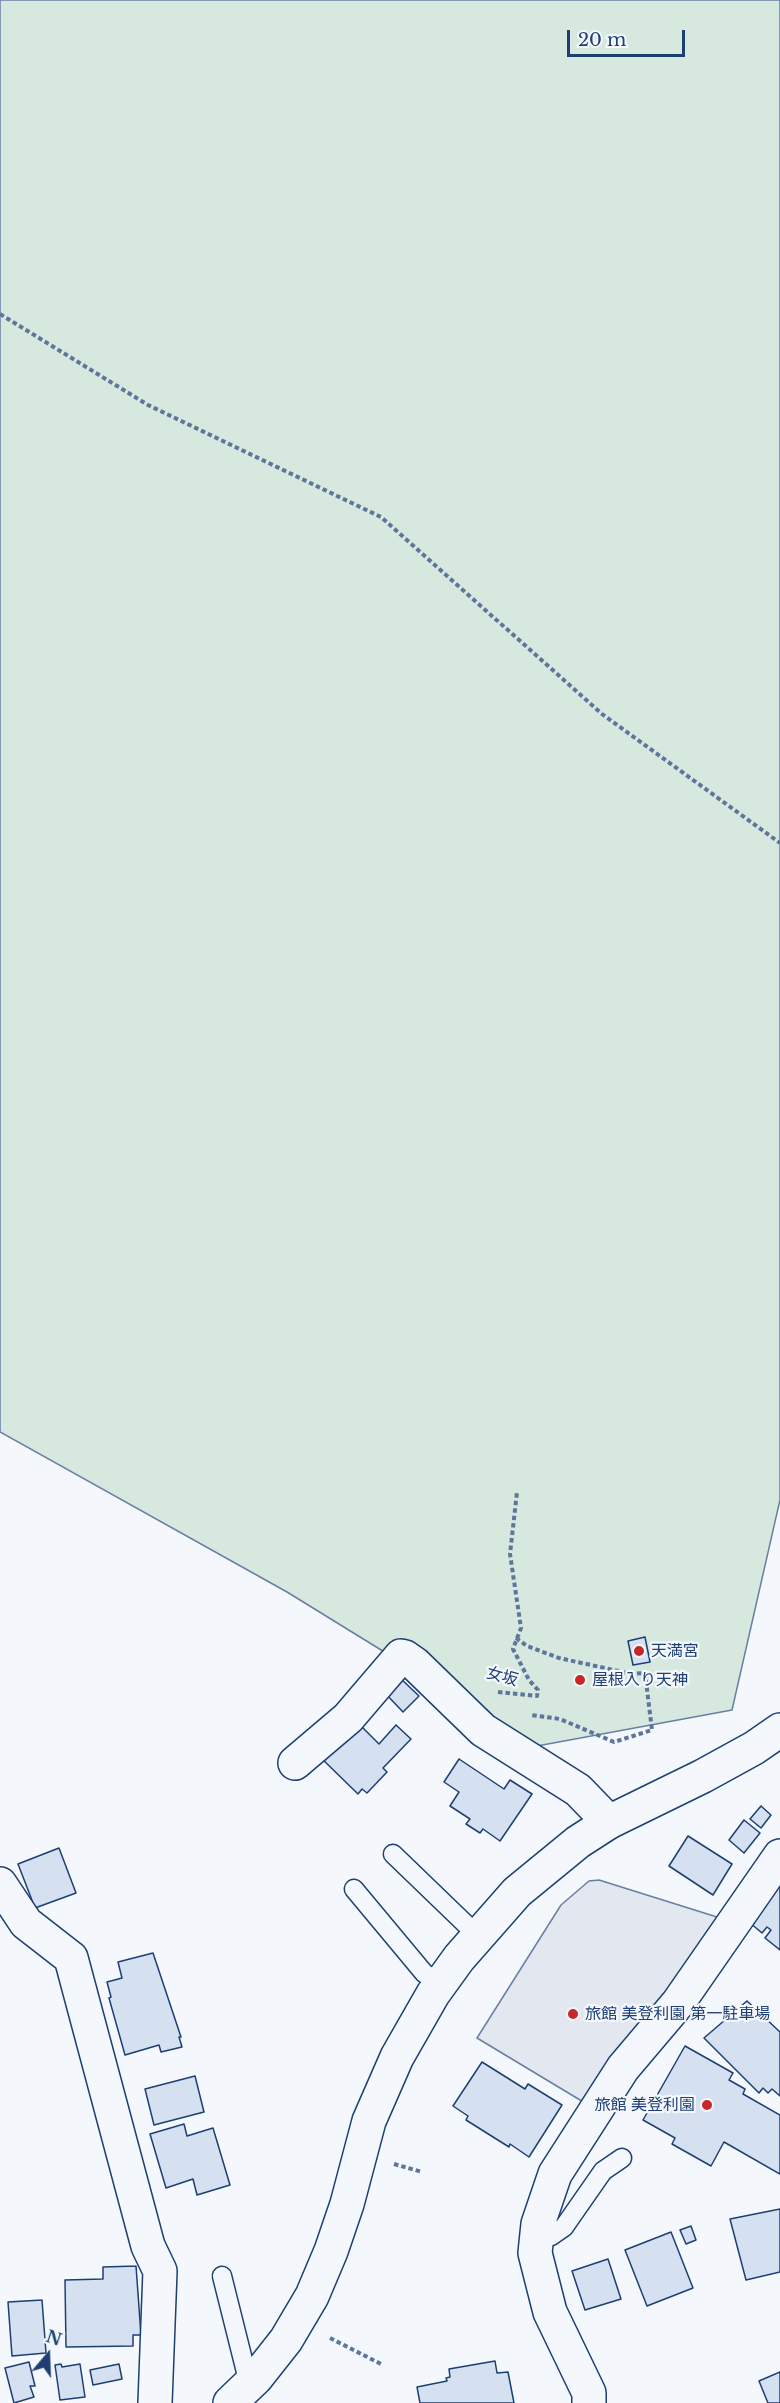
<!DOCTYPE html>
<html>
<head>
<meta charset="utf-8">
<style>
	body { margin:0 }
	#map { position:relative; width:780px; height:2403px; overflow:hidden; background:#f4f7fb; font-family:"Libre Baskerville",serif }
	canvas { display:block }
	.north { position:absolute; left:18px; top:2325px; width:60px; height:60px; -webkit-text-stroke:4px #f4f7fb; paint-order:stroke; rotate:19deg; font-size:16px; font-weight:700; line-height:24px; text-align:center; color:#1d3f73 }
	.north::after { content:''; display:block; margin:auto; width:21px; height:27px; background:#1d3f73; clip-path:polygon(50% 0,100% 100%,50% 72%,0 100%) }
	.scale { position:absolute; left:567px; top:30px; width:118px; height:27px; box-sizing:border-box; border:3px solid #1d3f73; border-top:0; padding-left:8px; font-size:18px; line-height:21px; white-space:nowrap; color:#1d3f73; -webkit-text-stroke:4px #f4f7fb; paint-order:stroke }
</style>
</head>
<body>
<div id="map">
<canvas width="780" height="2403"></canvas>
<div class="north">N</div>
<div class="scale">20 m</div>
</div>
<script>
const ctx = document.querySelector('canvas').getContext('2d');
ctx.lineJoin = 'round';
function paint(path, color) {
  ctx.fillStyle = color;
  ctx.fill(path, 'evenodd');
}
function poly(rows) {
  const path = new Path2D();
  for (const r of rows) {
    path.moveTo(r[0], r[1]);
    for (let i = 2; i < r.length; i += 2) path.lineTo(r[i], r[i + 1]);
  }
  return path;
}
function trace(path, color, width, dash) {
  ctx.strokeStyle = color;
  ctx.lineWidth = width;
  ctx.lineCap = dash ? 'butt' : 'round';
  ctx.setLineDash(dash || []);
  ctx.stroke(path);
}
function label(font, color, halo, rows, align = 'center') {
  ctx.font = font + ' "Libre Baskerville","Noto Sans JP",serif';
  ctx.lineWidth = 4.5;
  ctx.setLineDash([]);
  ctx.textBaseline = 'middle';
  ctx.strokeStyle = halo;
  ctx.fillStyle = color;
  for (const [text, x, y, turn = 0] of rows) {
    ctx.save();
    ctx.translate(x, y);
    ctx.rotate((+turn || 0) * Math.PI / 180);
    ctx.textAlign = isNaN(turn) ? turn : align;
    if (halo) ctx.strokeText(text, 0, 0);
    ctx.fillText(text, 0, 0);
    ctx.restore();
  }
}
const green = poly([
	[0,0,780,0,780,1500,732,1710,537,1746,287,1592,0,1432,0,0]
]);
paint(green, '#d7e8df');
trace(green, '#687fa3', 1.5);
const parking = poly([
	[599,1880,717,1917,720,1923,585,2103,477,2038,561,1905,589,1881,599,1880]
]);
paint(parking, '#e3e8f0');
trace(parking, '#687fa3', 1.5);
const building = poly([
	[645,1637,650,1662,633,1665,628,1641,645,1637],
	[399,1677,419,1696,403,1712,384,1692,399,1677],
	[396,1725,411,1739,383,1768,387,1772,367,1793,362,1789,358,1794,318,1755,362,1727,379,1744,396,1725],
	[459,1759,504,1789,510,1780,532,1794,500,1841,483,1829,480,1833,466,1824,470,1819,450,1806,459,1792,444,1782,459,1759],
	[761,1806,771,1815,761,1828,750,1819,761,1806],
	[744,1820,760,1833,744,1853,729,1840,744,1820],
	[688,1836,732,1864,713,1895,669,1866,688,1836],
	[59,1848,76,1893,35,1908,18,1864,59,1848],
	[780,1873,780,1950,765,1938,771,1930,767,1927,762,1933,743,1917,780,1873],
	[153,1953,181,2037,179,2037,182,2047,161,2052,159,2045,125,2055,109,1998,111,1997,107,1982,122,1978,118,1962,153,1953],
	[747,2001,780,2032,780,2096,772,2089,768,2093,763,2088,759,2093,704,2038,747,2001],
	[685,2046,733,2073,729,2080,745,2089,743,2094,780,2115,780,2174,724,2142,711,2166,672,2144,675,2138,643,2120,685,2046],
	[482,2062,525,2089,528,2084,562,2105,529,2157,510,2144,509,2147,466,2120,468,2116,453,2106,482,2062],
	[195,2076,204,2112,154,2125,145,2089,195,2076],
	[184,2124,187,2136,213,2128,230,2185,197,2195,193,2179,166,2188,150,2134,184,2124],
	[780,2209,780,2272,746,2280,730,2219,780,2209],
	[691,2226,696,2240,686,2244,680,2230,691,2226],
	[671,2232,693,2288,647,2306,625,2250,671,2232],
	[608,2259,621,2299,585,2310,572,2271,608,2259],
	[136,2266,141,2335,133,2335,133,2346,66,2347,65,2280,103,2279,103,2267,136,2266],
	[42,2300,46,2353,12,2356,8,2302,42,2300],
	[495,2361,497,2373,508,2372,514,2403,420,2403,417,2387,447,2381,446,2378,450,2377,449,2369,495,2361],
	[29,2362,35,2386,30,2386,34,2397,14,2403,5,2368,29,2362],
	[61,2364,62,2367,80,2364,85,2397,60,2400,55,2365,61,2364],
	[119,2364,122,2379,93,2385,90,2370,119,2364],
	[780,2372,780,2403,768,2403,759,2381,780,2372]
]);
paint(building, '#d5e0f0');
trace(building, '#1d3f73', 1.5);
const service = poly([
	[393,1854,478,1936],
	[354,1889,424,1973,440,1984],
	[536,2234,551,2236,564,2227,603,2171,622,2158],
	[222,2276,249,2384]
]);
const minor = poly([
	[295,1763,348,1718,401,1656,405,1657,415,1664,483,1730,578,1790,609,1822],
	[0,1884,26,1923,71,1958,148,2246,160,2271,155,2403],
	[589,2403,589,2393,550,2312,535,2253,538,2224,555,2174,623,2068,678,2003,780,1856]
]);
const tertiary = poly([
	[230,2403,256,2378,286,2340,312,2296,331,2251,347,2204,369,2121,397,2057,433,1994,459,1958,517,1892,578,1842,609,1822,703,1776,754,1748,780,1730]
]);
trace(service, '#1d3f73', 21);
trace(minor, '#1d3f73', 36);
trace(tertiary, '#1d3f73', 36);
trace(poly([
	[0,314,148,405,381,517,602,714,780,843],
	[516,1638,527,1646,559,1658,632,1674,645,1673,652,1730,614,1742,560,1719,531,1715],
	[498,1692,537,1696,538,1690,529,1680,513,1649,521,1628,510,1554,517,1492],
	[394,2164,422,2172],
	[330,2338,383,2365]
]), '#5e769c', 4, [4.5, 3]);
trace(service, '#f4f7fb', 18);
trace(minor, '#f4f7fb', 33);
trace(tertiary, '#f4f7fb', 33);
for (const [x, y, r, color] of [
	[639,1651,6,"#c62828"],
	[580,1680,6,"#c62828"],
	[573,2014,6,"#c62828"],
	[707,2105,6,"#c62828"]
]) {
  const dot = new Path2D();
  dot.arc(x, y, r, 0, 2 * Math.PI);
  ctx.fillStyle = color;
  ctx.fill(dot);
  trace(dot, '#f4f7fb', 2);
}
label('16px', '#1d3f73', '#f4f7fb', [
	["天満宮",651,1651],
	["屋根入り天神",592,1680],
	["旅館 美登利園 第一駐車場",585,2014],
	["旅館 美登利園",695,2105,"right"]
], 'left');
label('16px', '#1d3f73', '#f4f7fb', [
	["女坂",502,1677,16]
]);
</script>
</body>
</html>
